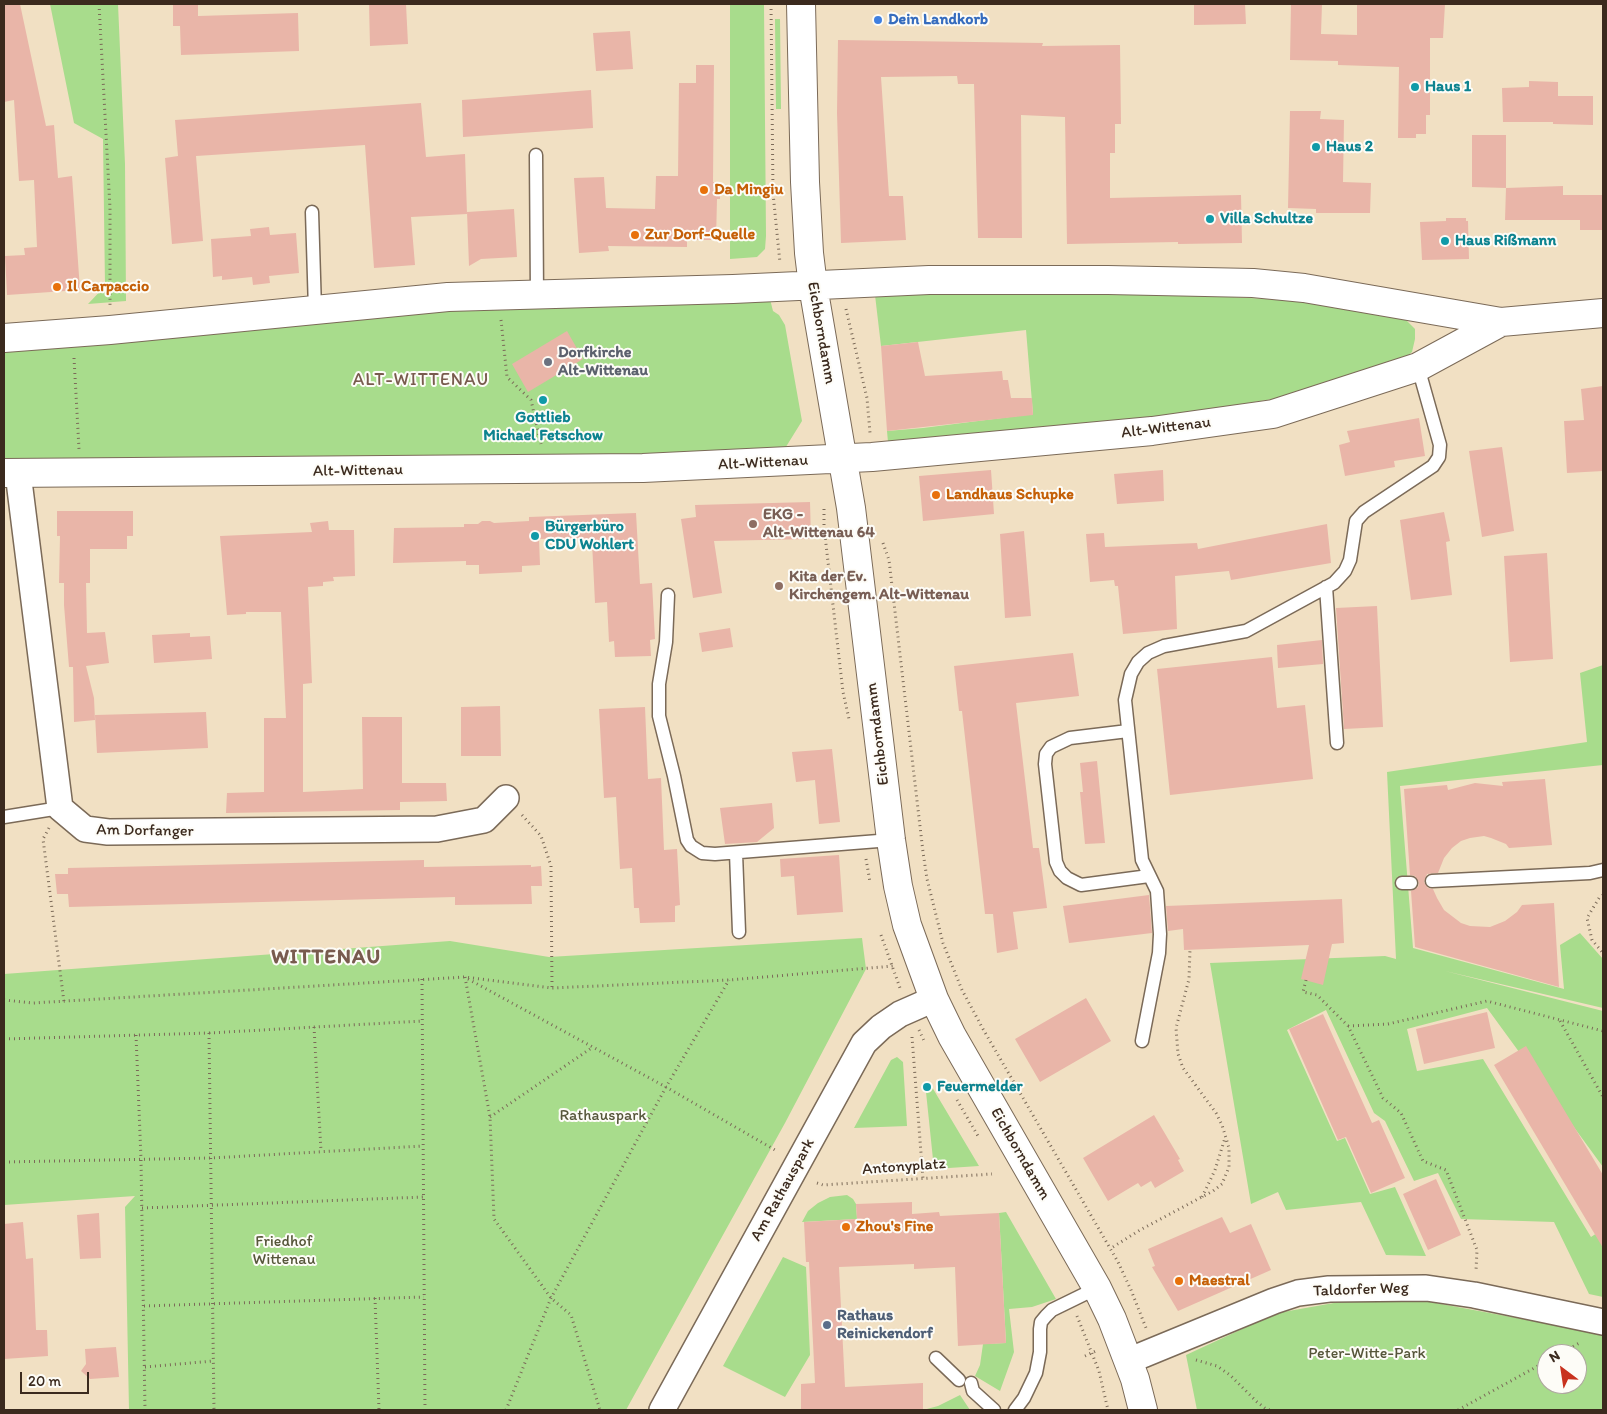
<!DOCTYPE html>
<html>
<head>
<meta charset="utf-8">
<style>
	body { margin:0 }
	#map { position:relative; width:1607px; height:1414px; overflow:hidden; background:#f1e0c3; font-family:Itim,sans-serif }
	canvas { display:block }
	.frame { position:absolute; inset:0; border:5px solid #3b2a1e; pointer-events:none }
	.north { position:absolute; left:1537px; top:1344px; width:50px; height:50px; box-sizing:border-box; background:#fdfcf7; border:1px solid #afa8a0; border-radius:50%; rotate:329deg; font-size:14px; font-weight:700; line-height:20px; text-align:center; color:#3b2a1e }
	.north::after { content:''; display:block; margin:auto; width:18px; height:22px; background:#c8321e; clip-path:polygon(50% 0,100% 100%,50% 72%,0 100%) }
	.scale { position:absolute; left:20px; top:1372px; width:69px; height:22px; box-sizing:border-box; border:2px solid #3b2a1e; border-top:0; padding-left:6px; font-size:15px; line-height:18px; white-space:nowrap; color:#3b2a1e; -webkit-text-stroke:4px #fdfcf7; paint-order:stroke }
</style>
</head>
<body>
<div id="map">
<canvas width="1607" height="1414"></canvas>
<div class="frame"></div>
<div class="north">N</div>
<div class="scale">20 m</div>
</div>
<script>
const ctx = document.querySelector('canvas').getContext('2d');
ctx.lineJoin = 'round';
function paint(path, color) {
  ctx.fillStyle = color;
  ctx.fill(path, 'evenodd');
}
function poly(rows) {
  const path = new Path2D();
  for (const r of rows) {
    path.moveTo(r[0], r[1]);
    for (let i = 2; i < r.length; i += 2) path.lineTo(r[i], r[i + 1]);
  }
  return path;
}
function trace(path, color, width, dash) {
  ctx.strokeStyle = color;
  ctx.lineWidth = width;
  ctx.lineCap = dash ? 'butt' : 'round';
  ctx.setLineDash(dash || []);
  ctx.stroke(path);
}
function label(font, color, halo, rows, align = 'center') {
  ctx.font = font + ' Itim,sans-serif';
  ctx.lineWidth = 4;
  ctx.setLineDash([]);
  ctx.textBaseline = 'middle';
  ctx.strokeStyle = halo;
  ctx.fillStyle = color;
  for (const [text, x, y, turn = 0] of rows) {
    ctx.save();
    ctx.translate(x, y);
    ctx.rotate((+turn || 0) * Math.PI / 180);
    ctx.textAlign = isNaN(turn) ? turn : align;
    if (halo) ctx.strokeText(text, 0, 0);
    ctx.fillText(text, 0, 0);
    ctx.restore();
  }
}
paint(poly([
	[50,4,118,4,125,164,126,301,88,304,105,286,103,139,74,123],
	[730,4,764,4,766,236,765,249,757,257,730,259],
	[775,19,780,19,781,109,776,109],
	[948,293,1128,293,1217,296,1282,300,1391,313,1407,321,1415,329,1415,339,1412,352,1405,358,1348,377,1273,399,1140,420,888,442,887,431,923,428,1033,414,1026,330,881,346,875,295],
	[770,299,773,311,779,315,785,325,802,421,784,450,418,462,4,459,4,346,479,308],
	[1603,665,1603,765,1400,786,1413,948,1564,989,1560,945,1580,933,1603,959,1603,1008,1445,971,1603,1011,1603,1167,1487,1008,1407,1029,1417,1071,1483,1059,1591,1237,1603,1229,1603,1297,1589,1294,1554,1222,1461,1219,1438,1173,1414,1181,1385,1121,1374,1113,1326,1010,1287,1030,1337,1141,1345,1138,1370,1194,1395,1187,1426,1256,1386,1255,1361,1202,1286,1210,1278,1192,1251,1204,1210,963,1385,956,1396,959,1387,772,1587,742,1580,673],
	[862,938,866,969,785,1123,626,1410,129,1410,125,1207,135,1196,4,1205,4,974,450,941,549,957],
	[897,1057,903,1062,907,1126,854,1128,891,1060],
	[929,1082,979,1166,934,1169,926,1092],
	[847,1195,853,1199,856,1204,857,1219,802,1222,808,1211,818,1203,830,1197],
	[1006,1212,1056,1299,1032,1307,1009,1309,1014,1352,1000,1391,975,1376,980,1365,983,1344,1006,1343,999,1213],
	[783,1257,806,1267,810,1355,785,1397,723,1366],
	[1362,1298,1425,1301,1603,1334,1603,1410,1197,1410,1186,1355,1255,1323,1283,1312],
	[1547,1354,1577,1354,1577,1384,1547,1384],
	[960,1395,970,1410,923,1410,938,1406]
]), '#a8dc8c');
paint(poly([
	[4,4,20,4,46,126,54,125,58,178,72,176,80,290,7,295,5,256,25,255,24,248,37,247,34,180,19,181,14,100,4,102],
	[173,4,198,4,198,16,298,13,299,51,181,55,180,26,173,26],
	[369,4,406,4,408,44,370,46],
	[1194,4,1245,4,1246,24,1194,25],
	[1291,4,1322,4,1321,34,1357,35,1357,4,1445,4,1443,38,1430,38,1430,115,1426,115,1426,134,1416,134,1416,138,1398,138,1399,67,1338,65,1338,61,1290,60],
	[630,31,633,69,596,71,593,33],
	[838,40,1043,43,1042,46,1120,45,1121,124,1115,124,1115,153,1110,153,1110,198,1241,195,1242,243,1178,244,1178,242,1067,244,1065,117,1021,115,1022,238,978,238,974,84,958,84,957,76,881,77,889,196,903,196,906,240,841,243,837,113],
	[696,65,714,65,713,182,720,183,720,199,717,199,716,240,687,240,687,247,608,246,609,251,579,253,574,178,604,177,606,208,655,209,656,176,678,176,679,83,696,83],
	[1529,81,1558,82,1558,96,1593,96,1593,125,1553,124,1553,122,1503,122,1502,88,1529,87],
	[591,90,593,128,463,137,462,100],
	[421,103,426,157,465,154,467,214,411,217,415,265,374,268,365,145,196,156,203,241,172,244,165,158,178,156,175,120],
	[1290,111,1321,111,1320,119,1344,120,1343,182,1371,183,1370,213,1316,213,1316,209,1288,208],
	[1472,135,1506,135,1506,188,1472,187],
	[1563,186,1563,195,1602,195,1602,230,1580,230,1580,220,1505,220,1506,188],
	[514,209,517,257,481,259,469,266,467,212],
	[1446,218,1466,218,1466,221,1468,221,1469,259,1422,260,1420,222,1446,221],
	[269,227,270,235,296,233,299,273,269,276,270,283,253,285,252,277,222,280,222,276,213,277,211,239,251,236,250,229],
	[567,331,583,359,528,392,512,364],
	[918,342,925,376,1002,371,1003,380,1008,380,1011,398,1032,398,1033,415,887,431,881,346],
	[1603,386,1603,471,1567,473,1564,421,1584,420,1581,389],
	[1419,418,1425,456,1394,461,1395,467,1345,476,1339,445,1350,442,1347,431],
	[1502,447,1514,531,1482,537,1469,451],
	[991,470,994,514,923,521,919,476],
	[1163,470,1164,501,1117,504,1114,474],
	[810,502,811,539,714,541,722,593,693,598,681,519,696,517,695,505],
	[57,511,133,511,133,536,127,536,127,549,90,549,90,583,86,583,87,633,105,632,109,663,86,666,94,698,95,720,74,722,73,667,69,667,64,605,64,583,59,583,60,536,57,536],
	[1444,512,1450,541,1446,542,1452,595,1411,600,1400,520],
	[636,513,640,584,652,583,655,639,650,640,651,656,615,657,614,641,609,642,607,602,595,603,592,542,579,542,579,538,539,539,540,565,522,566,522,572,479,574,479,565,466,565,466,561,393,563,394,528,464,527,464,524,478,524,482,521,490,521,494,523,529,521,529,517],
	[328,521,329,530,354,530,355,576,333,577,334,581,323,582,323,586,308,587,312,683,303,684,303,792,363,789,362,717,402,717,402,783,446,783,447,801,400,802,400,810,226,813,227,793,264,792,264,718,286,718,281,612,246,612,246,614,227,615,220,536,312,532,310,523],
	[1327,524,1331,563,1231,580,1229,571,1175,576,1177,629,1123,634,1118,586,1115,586,1114,580,1090,582,1086,534,1104,533,1105,547,1197,543,1198,549],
	[1024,531,1031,616,1005,618,1000,534],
	[1547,553,1553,659,1510,662,1504,556],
	[1377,606,1383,727,1344,729,1336,608],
	[730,628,733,647,702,652,699,633],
	[190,633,190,637,210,636,212,659,154,663,152,635],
	[1322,640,1323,664,1278,668,1277,645],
	[1073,653,1079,696,1016,703,1033,848,1039,848,1047,908,1013,912,1018,949,997,953,993,914,985,914,962,711,959,711,954,666],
	[1272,657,1277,708,1305,705,1313,779,1170,795,1157,669],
	[500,706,501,756,461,756,461,707],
	[645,707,648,779,661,778,664,850,677,849,680,905,675,906,675,922,640,923,639,908,634,908,632,868,620,869,616,797,604,798,599,709],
	[206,712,208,748,97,753,95,715],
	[832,749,840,822,819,824,815,780,796,782,792,752],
	[1097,761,1105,843,1085,844,1080,792,1083,792,1080,763],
	[1545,779,1552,845,1509,848,1506,844,1491,838,1484,836,1470,838,1461,841,1452,848,1444,858,1438,873,1427,874,1424,882,1428,888,1433,889,1437,898,1444,910,1461,923,1470,926,1490,927,1505,921,1517,912,1522,905,1554,903,1559,987,1415,947,1411,891,1418,887,1419,883,1415,876,1410,875,1404,789,1447,785,1448,790,1475,783,1503,786,1502,782],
	[772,803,774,828,757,842,725,844,720,808],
	[839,855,843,912,797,915,794,876,781,877,780,859],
	[424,860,424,867,531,865,531,867,541,866,542,886,531,886,532,904,455,905,455,897,69,907,68,894,57,894,55,874,68,874,68,868],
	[1149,895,1152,933,1069,943,1063,906],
	[1342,899,1344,943,1332,944,1323,985,1301,979,1309,945,1184,950,1183,929,1168,931,1166,906],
	[1086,998,1111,1041,1040,1082,1015,1039],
	[1487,1012,1495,1048,1424,1064,1416,1029],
	[1323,1014,1372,1123,1379,1120,1405,1178,1371,1193,1346,1137,1338,1140,1289,1029],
	[1526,1046,1603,1175,1603,1248,1494,1065],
	[1154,1115,1180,1159,1178,1160,1184,1171,1155,1188,1151,1181,1141,1187,1138,1183,1108,1201,1083,1158],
	[1436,1179,1461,1235,1428,1250,1403,1194],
	[912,1202,912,1214,939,1212,940,1216,999,1213,1006,1343,958,1346,955,1267,914,1269,914,1264,839,1267,845,1387,923,1383,923,1410,801,1410,801,1384,815,1383,809,1262,806,1262,804,1222,857,1219,856,1204],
	[99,1213,101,1258,80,1259,77,1215],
	[1222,1217,1230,1233,1251,1224,1271,1270,1178,1311,1152,1267,1155,1266,1148,1249],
	[23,1222,26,1259,33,1258,36,1330,47,1330,48,1356,4,1359,4,1224],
	[116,1347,119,1377,90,1379,81,1371,86,1364,85,1349]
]), '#e9b5a8');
const service = poly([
	[536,155,537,296],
	[312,212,315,310],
	[1326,587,1337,743],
	[668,595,666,642,659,684,659,716,674,776,687,840,691,846,702,853,715,854,891,840],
	[1128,731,1070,738,1051,747,1046,754,1045,764,1056,862,1060,871,1067,878,1081,885,1149,876],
	[4,817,60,808],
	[736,853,739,932],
	[1432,881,1590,873,1603,870],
	[1402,883,1411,883],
	[1142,1041,1159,953,1160,934,1157,891,1142,860,1125,700,1131,674,1138,662,1148,653,1164,646,1246,631,1334,583,1345,571,1350,560,1356,521,1364,512,1433,466,1439,457,1440,445,1418,367],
	[936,1358,959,1380],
	[971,1383,973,1391,994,1410],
	[1015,1410,1024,1398,1036,1373,1040,1352,1040,1329,1041,1322,1046,1316,1052,1310,1097,1288]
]);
const minor = poly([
	[18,473,60,808,85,829,108,832,437,829,484,820,506,798],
	[1128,1361,1274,1301,1298,1293,1329,1289,1426,1288,1474,1295,1603,1322],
	[662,1410,864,1043,881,1027,900,1014,934,999]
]);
const secondary = poly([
	[801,4,805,182,809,253,813,286,851,508,891,840,898,886,907,925,934,999,952,1036,1097,1288,1112,1319,1135,1379,1143,1410],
	[4,338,110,330,448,297,733,289,929,280,1108,280,1253,283,1304,288,1501,322,1603,313],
	[4,473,643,468,872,457,1152,431,1273,414,1418,367,1501,322]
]);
trace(service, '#7b6a58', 15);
trace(minor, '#7b6a58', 28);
trace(secondary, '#7b6a58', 30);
trace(poly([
	[99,4,110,208,110,305],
	[771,4,773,193,780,263],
	[846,309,867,398,870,433],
	[501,320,507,377,531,400,541,444],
	[74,358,79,449],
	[824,509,824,527,843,692,849,719],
	[883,543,889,560,923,852,927,879,943,943,962,990,983,1029,1118,1262,1131,1290,1146,1328],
	[522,815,541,836,551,866,552,988],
	[49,828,43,839,64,1002],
	[866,859,870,882],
	[1603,895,1599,898,1587,918,1592,940,1603,953],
	[881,935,900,988],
	[465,977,490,1117,494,1219,551,1298,571,1315,600,1410],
	[422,979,425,1410],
	[468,979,666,1087,775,1150],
	[1306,980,1303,992,1317,995,1348,1026,1383,1098,1401,1113,1423,1161,1446,1170,1477,1250,1476,1271],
	[4,1000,33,1003,465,977,552,988,729,980,893,966],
	[1560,1021,1603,1097],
	[1348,1026,1388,1024,1487,1001,1603,1031],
	[314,1027,321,1151],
	[919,1030,925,1043],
	[209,1033,422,1021],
	[136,1035,141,1159,145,1410],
	[912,1037,923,1179],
	[4,1039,209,1033,214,1410],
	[957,1100,978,1136],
	[490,1117,593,1047],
	[4,1162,211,1158,423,1146],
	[817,1183,823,1185,992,1174],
	[1202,1197,1215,1170,1225,1138],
	[142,1208,424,1197],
	[1113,1247,1140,1230,1213,1191,1222,1184,1229,1167,1229,1148,1222,1125,1216,1113,1183,1068,1178,1054,1176,1028,1189,979,1190,949],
	[375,1298,379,1410],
	[144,1306,424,1297],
	[1077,1316,1099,1371,1108,1410],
	[1560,1354,1581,1342],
	[1085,1356,1098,1350],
	[1196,1360,1217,1366,1230,1375,1257,1402,1266,1409,1270,1410],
	[145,1367,213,1361],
	[506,1410,551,1298,666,1087,729,980],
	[1458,1410,1547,1361]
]), '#7b6a58', 3, [1, 4]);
trace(service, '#fff', 12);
trace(minor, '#fff', 25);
trace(secondary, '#fff', 28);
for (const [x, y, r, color] of [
	[878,20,5,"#3f7fe0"],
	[1415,87,5,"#0f9aa8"],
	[1316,147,5,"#0f9aa8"],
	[704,190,5,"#e8710a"],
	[1210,219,5,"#0f9aa8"],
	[635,235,5,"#e8710a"],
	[1445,241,5,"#0f9aa8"],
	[57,287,5,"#e8710a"],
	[548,362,5,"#6b7280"],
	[543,400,5,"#0f9aa8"],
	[936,495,5,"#e8710a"],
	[753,524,5,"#8d6e63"],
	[535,536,5,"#0f9aa8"],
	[779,586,5,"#8d6e63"],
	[927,1087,5,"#0f9aa8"],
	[846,1227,5,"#e8710a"],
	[1179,1281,5,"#e8710a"],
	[827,1325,5,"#5c6f8a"]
]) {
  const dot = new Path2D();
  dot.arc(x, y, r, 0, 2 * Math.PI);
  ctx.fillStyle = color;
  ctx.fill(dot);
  trace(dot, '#fdfcf7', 2);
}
label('bold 16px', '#366cbe', '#fdfcf7', [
	["Dein Landkorb",888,20]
], 'left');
label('bold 16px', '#0d838f', '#fdfcf7', [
	["Haus 1",1425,87],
	["Haus 2",1326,147],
	["Villa Schultze",1220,219],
	["Haus Rißmann",1455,241],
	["Gottlieb",543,418,"center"],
	["Michael Fetschow",543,436,"center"],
	["Bürgerbüro",545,527],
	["CDU Wohlert",545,545],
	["Feuermelder",937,1087]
], 'left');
label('bold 16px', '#c56008', '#fdfcf7', [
	["Da Mingiu",714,190],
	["Zur Dorf-Quelle",645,235],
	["Il Carpaccio",67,287],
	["Landhaus Schupke",946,495],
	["Zhou's Fine",856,1227],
	["Maestral",1189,1281]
], 'left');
label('16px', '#3b2a1e', '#fdfcf7', [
	["Eichborndamm",821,333,80],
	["Alt-Wittenau",1166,428,-7],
	["Alt-Wittenau",763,463,-3],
	["Alt-Wittenau",358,471,-1],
	["Eichborndamm",878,734,-97],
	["Am Dorfanger",145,831,1],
	["Eichborndamm",1020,1154,60],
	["Antonyplatz",904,1167,-4],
	["Am Rathauspark",783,1190,-61],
	["Taldorfer Weg",1361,1290,-2]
]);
label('bold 16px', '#5b616d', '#fdfcf7', [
	["Dorfkirche",558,353],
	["Alt-Wittenau",558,371]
], 'left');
label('bold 16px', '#785e54', '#fdfcf7', [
	["EKG -",763,515],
	["Alt-Wittenau 64",763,533],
	["Kita der Ev.",789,577],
	["Kirchengem. Alt-Wittenau",789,595]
], 'left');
label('16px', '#56563a', '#fdfcf7', [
	["Rathauspark",603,1116],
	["Friedhof",284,1242],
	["Wittenau",284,1260],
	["Peter-Witte-Park",1367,1354]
]);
label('bold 16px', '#4e5e75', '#fdfcf7', [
	["Rathaus",837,1316],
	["Reinickendorf",837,1334]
], 'left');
ctx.letterSpacing = '1px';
label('18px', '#785b4e', '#fdfcf7', [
	["ALT-WITTENAU",421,380]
]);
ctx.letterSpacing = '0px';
ctx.letterSpacing = '1px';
label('bold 21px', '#785b4e', '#fdfcf7', [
	["WITTENAU",326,958]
]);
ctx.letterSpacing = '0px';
</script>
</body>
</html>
